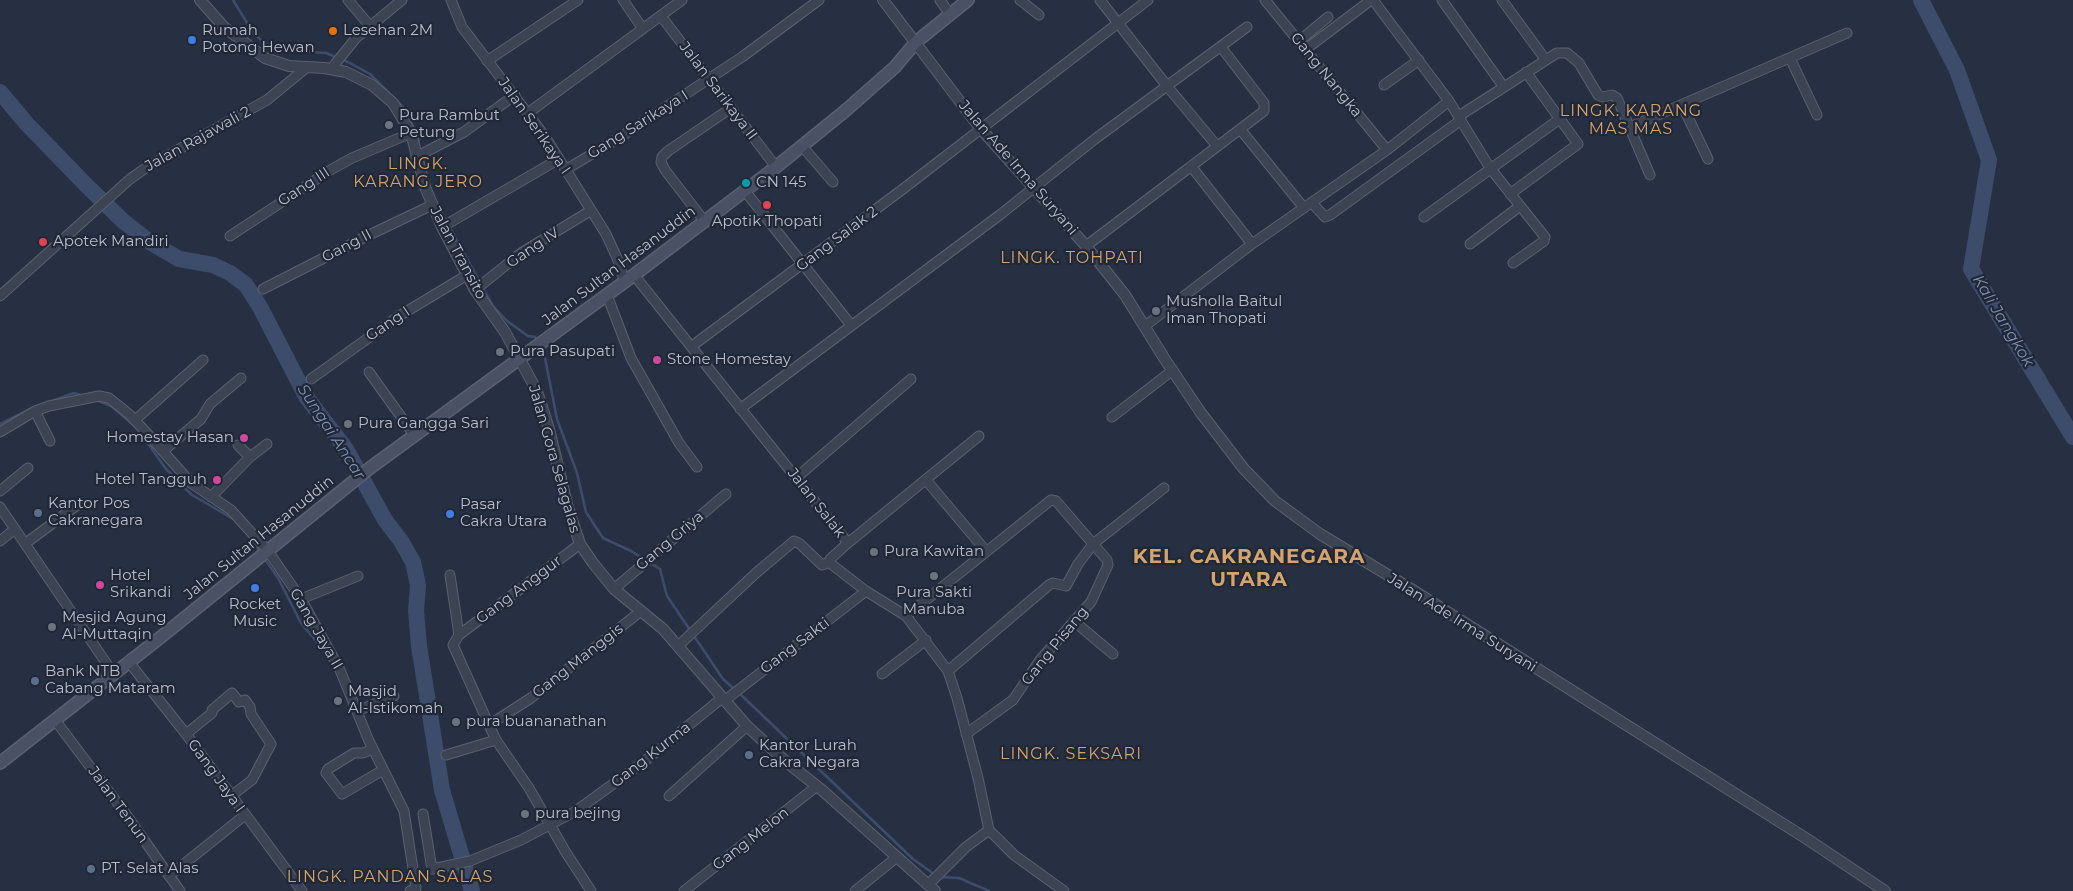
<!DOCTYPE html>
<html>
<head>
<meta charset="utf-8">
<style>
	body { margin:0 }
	canvas { display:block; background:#273042 }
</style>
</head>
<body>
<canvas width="2073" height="891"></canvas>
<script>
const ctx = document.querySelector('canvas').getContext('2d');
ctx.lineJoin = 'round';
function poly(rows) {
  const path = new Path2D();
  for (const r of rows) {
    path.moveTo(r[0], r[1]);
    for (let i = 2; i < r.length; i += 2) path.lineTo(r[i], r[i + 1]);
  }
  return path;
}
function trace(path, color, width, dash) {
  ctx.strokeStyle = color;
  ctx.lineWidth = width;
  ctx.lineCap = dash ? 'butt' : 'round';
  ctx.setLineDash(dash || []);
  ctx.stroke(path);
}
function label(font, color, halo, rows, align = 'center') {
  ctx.font = font + ' Montserrat,sans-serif';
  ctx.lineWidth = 4.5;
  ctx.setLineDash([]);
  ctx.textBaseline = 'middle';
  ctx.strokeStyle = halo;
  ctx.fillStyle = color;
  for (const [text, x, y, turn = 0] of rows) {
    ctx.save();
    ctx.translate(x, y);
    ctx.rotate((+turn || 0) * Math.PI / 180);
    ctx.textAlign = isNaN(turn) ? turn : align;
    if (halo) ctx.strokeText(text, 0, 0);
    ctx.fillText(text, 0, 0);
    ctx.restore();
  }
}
trace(poly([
	[233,0,254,34,270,47,290,51,326,53,348,62,370,74,404,108,418,136,419,146],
	[435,199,446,221],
	[449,226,480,282],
	[482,287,493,306,507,321,528,336,535,337,537,341],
	[541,348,544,353,557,419,577,473,586,512,603,538,631,551,660,569,667,596,723,679,734,689],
	[96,400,111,406,137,428,166,469,192,495,235,520],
	[49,402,74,393,84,396],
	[0,424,32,408],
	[250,537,261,553],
	[264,558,278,578,301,623,326,653],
	[739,693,913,859,938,877,959,878,989,891]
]), '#3e4c6b', 2.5);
trace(poly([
	[1921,0,1957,70,1989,160,1971,269,2073,437],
	[0,92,27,124,86,185,123,221,150,242,179,259,213,265,230,273,246,285,260,307,307,398,346,449,385,520,401,541,413,562,418,585,416,611,419,646,442,790,472,891]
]), '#3e4c6b', 16);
const minor = poly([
	[348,0,370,26],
	[451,0,462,27,544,135,606,234,617,258,625,282],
	[623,0,643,29],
	[940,0,949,13],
	[1020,0,1039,15],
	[1100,0,1167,86,1217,146],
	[1265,0,1387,150],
	[1373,0,1449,101,1490,168,1545,237,1544,241,1513,263],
	[1442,0,1503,86],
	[1502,0,1545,59],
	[661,16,776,167],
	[1299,41,1328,17],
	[1306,49,1371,0],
	[1790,58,1817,115],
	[487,61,578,0],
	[331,69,356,38,402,0],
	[1384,85,1419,60],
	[1682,105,1708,159],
	[528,113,682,0],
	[1459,116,1557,53,1567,53,1579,63,1598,95,1603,97,1612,95,1617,98,1650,175],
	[1630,127,1847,33],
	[1240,129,1304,208],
	[802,146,833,182],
	[416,157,464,132,515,95],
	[1191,166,1252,244],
	[565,170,619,138,742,57,819,0],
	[745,191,851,325],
	[1510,194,1578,144,1526,72],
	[1312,203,1325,217,1330,215,1461,120],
	[1424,217,1561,118],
	[705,222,665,170,661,162,662,157,668,151,731,108],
	[442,227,559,159],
	[230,236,332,169,352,158,411,133],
	[1470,244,1520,206],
	[1086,246,1264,111,1264,103,1221,47],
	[634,275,848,543,830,559,831,564,866,591,906,616,948,671,957,698,978,778,989,830,1014,855,1064,891],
	[263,289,365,237,432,205],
	[475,290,521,253,590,211],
	[607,295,631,358,679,443,697,467],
	[0,296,130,179,147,167,267,100,306,68],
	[1145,326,1252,244,1387,150,1449,101],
	[692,346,903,189,1148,0],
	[369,372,414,435],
	[311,379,399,316,467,275],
	[740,409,1001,214,1095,139,1247,27],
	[35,411,50,441],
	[1112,417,1173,370],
	[135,420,203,360],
	[0,432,35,411,49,406,99,396,109,398,129,414,145,431,191,483,231,510,268,551,301,599,340,670,369,741,404,811,416,888,410,891],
	[238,445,250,457],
	[163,451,201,419,210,404,241,378],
	[796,478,911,379],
	[926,480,986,551],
	[0,491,28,468],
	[211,497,250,457,267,444],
	[0,507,113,673],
	[0,541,15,529],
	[26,543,76,506],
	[848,543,979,436],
	[450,575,459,635,453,645,489,725,496,740,529,788,565,851,591,891],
	[614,589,726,494],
	[301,599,358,576],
	[906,616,1051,500,1056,501,1107,560,1108,565,1091,602,1040,660,1013,700,966,734],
	[1075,622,1113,654],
	[459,635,580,544],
	[678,646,756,573,794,541,800,544,822,565,830,562],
	[128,661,186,734,302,891],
	[948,671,1049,585,1053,583,1066,586,1078,564,1093,544,1164,488],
	[882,674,926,640],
	[724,701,866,591],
	[357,711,394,696],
	[55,720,125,813,180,891],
	[489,725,531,698,641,611],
	[186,734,212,713,212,710,232,693,239,702,245,700,250,707,251,714,271,744,252,780,231,796],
	[373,749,363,753,354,753,328,769,326,773,342,794,383,770],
	[446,755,496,740],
	[669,796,747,726],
	[423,814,432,869,470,861,521,840,576,811,646,760,722,698],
	[169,876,245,815],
	[928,885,966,847,989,830],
	[684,891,817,786],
	[855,891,897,857]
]);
const tertiary = poly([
	[200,0,224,27,265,58,289,66,324,68,346,72,372,85,393,103,411,133,425,187,442,227,475,290,505,332,537,391,549,429,568,508,580,544,593,563,614,589,663,629,747,726,784,760,823,791,935,891],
	[883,0,980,128,1086,246,1125,295,1164,358,1201,413,1244,469,1275,501,1320,534,1411,589,1807,839,1885,891]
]);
const secondary = poly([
	[0,763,161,637,370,468,634,275,776,167,845,111,895,67,916,42,968,0]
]);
trace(minor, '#5a606f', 11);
trace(tertiary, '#5a606f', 12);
trace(secondary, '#5a606f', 14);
trace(minor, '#3c4352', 9);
trace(tertiary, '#3c4352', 10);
trace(secondary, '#4a5165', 11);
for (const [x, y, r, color] of [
	[333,31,5,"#e8710a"],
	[192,40,5,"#3f7fe0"],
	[389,125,5,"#6b7280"],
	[746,183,5,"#0f9aa8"],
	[767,205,5,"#e0444e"],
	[43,242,5,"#e0444e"],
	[1156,311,5,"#6b7280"],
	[500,352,5,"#6b7280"],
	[657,360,5,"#d1479c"],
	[348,424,5,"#6b7280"],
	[244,438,5,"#d1479c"],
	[217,480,5,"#d1479c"],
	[38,513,5,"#5c6f8a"],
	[450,514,5,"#3f7fe0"],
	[874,552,5,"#6b7280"],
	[934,576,5,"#6b7280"],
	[100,585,5,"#d1479c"],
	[255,588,5,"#3f7fe0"],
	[52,627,5,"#6b7280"],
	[35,681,5,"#5c6f8a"],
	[338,701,5,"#6b7280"],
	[456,722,5,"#6b7280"],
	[749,755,5,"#5c6f8a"],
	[525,814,5,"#6b7280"],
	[91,869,5,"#5c6f8a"]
]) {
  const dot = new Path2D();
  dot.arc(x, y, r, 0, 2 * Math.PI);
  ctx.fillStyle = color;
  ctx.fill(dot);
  trace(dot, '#202737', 2);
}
label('15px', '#b9becc', '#202737', [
	["Rumah",202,31],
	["Potong Hewan",202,48],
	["Lesehan 2M",343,31],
	["Pura Rambut",399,116],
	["Petung",399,133],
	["CN 145",756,183],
	["Apotik Thopati",767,222,"center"],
	["Apotek Mandiri",53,242],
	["Musholla Baitul",1166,302],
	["Iman Thopati",1166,319],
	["Pura Pasupati",510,352],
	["Stone Homestay",667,360],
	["Pura Gangga Sari",358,424],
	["Homestay Hasan",234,438,"right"],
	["Hotel Tangguh",207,480,"right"],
	["Kantor Pos",48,504],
	["Cakranegara",48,521],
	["Pasar",460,505],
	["Cakra Utara",460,522],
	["Pura Kawitan",884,552],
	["Hotel",110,576],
	["Srikandi",110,593],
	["Pura Sakti",934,593,"center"],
	["Manuba",934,610,"center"],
	["Rocket",255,605,"center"],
	["Music",255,622,"center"],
	["Mesjid Agung",62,618],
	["Al-Muttaqin",62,635],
	["Bank NTB",45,672],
	["Cabang Mataram",45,689],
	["Masjid",348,692],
	["Al-Istikomah",348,709],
	["pura buananathan",466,722],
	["Kantor Lurah",759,746],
	["Cakra Negara",759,763],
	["pura bejing",535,814],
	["PT. Selat Alas",101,869]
], 'left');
label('15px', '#b9becc', '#202737', [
	["Gang Nangka",1326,75,51],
	["Jalan Sarikaya II",718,91,53],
	["Gang Sarikaya I",638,125,-32],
	["Jalan Serikaya I",534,126,55],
	["Jalan Rajawali 2",198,139,-29],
	["Jalan Ade Irma Suryani",1018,168,49],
	["Gang III",304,187,-33],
	["Gang Salak 2",837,239,-37],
	["Gang II",347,246,-28],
	["Gang IV",533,248,-34],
	["Jalan Transito",458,253,62],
	["Jalan Sultan Hasanuddin",619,266,-37],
	["Gang I",388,324,-34],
	["Jalan Gora Selagalas",554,459,74],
	["Jalan Salak",816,503,52],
	["Jalan Sultan Hasanuddin",259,538,-39],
	["Gang Griya",670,541,-40],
	["Gang Anggur",519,590,-37],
	["Jalan Ade Irma Suryani",1462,623,32],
	["Gang Jaya II",316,629,60],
	["Gang Sakti",795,646,-37],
	["Gang Pisang",1055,646,-51],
	["Gang Manggis",578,661,-38],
	["Gang Kurma",651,755,-38],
	["Gang Jaya I",216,776,54],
	["Jalan Tenun",118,805,54],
	["Gang Melon",751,839,-38]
]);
ctx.letterSpacing = '1px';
label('16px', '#d4a46c', '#202737', [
	["LINGK. KARANG",1631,111],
	["MAS MAS",1631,129],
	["LINGK.",418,164],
	["KARANG JERO",418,182],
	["LINGK. TOHPATI",1072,258],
	["LINGK. SEKSARI",1071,754],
	["LINGK. PANDAN SALAS",390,877]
]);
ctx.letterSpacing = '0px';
label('italic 16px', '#8191b2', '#202737', [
	["Kali Jangkok",2003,321,59],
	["Sungai Ancar",331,432,57]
]);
ctx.letterSpacing = '1px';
label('bold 20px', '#d4a46c', '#202737', [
	["KEL. CAKRANEGARA",1249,557],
	["UTARA",1249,580]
]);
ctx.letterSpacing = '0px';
</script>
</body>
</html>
